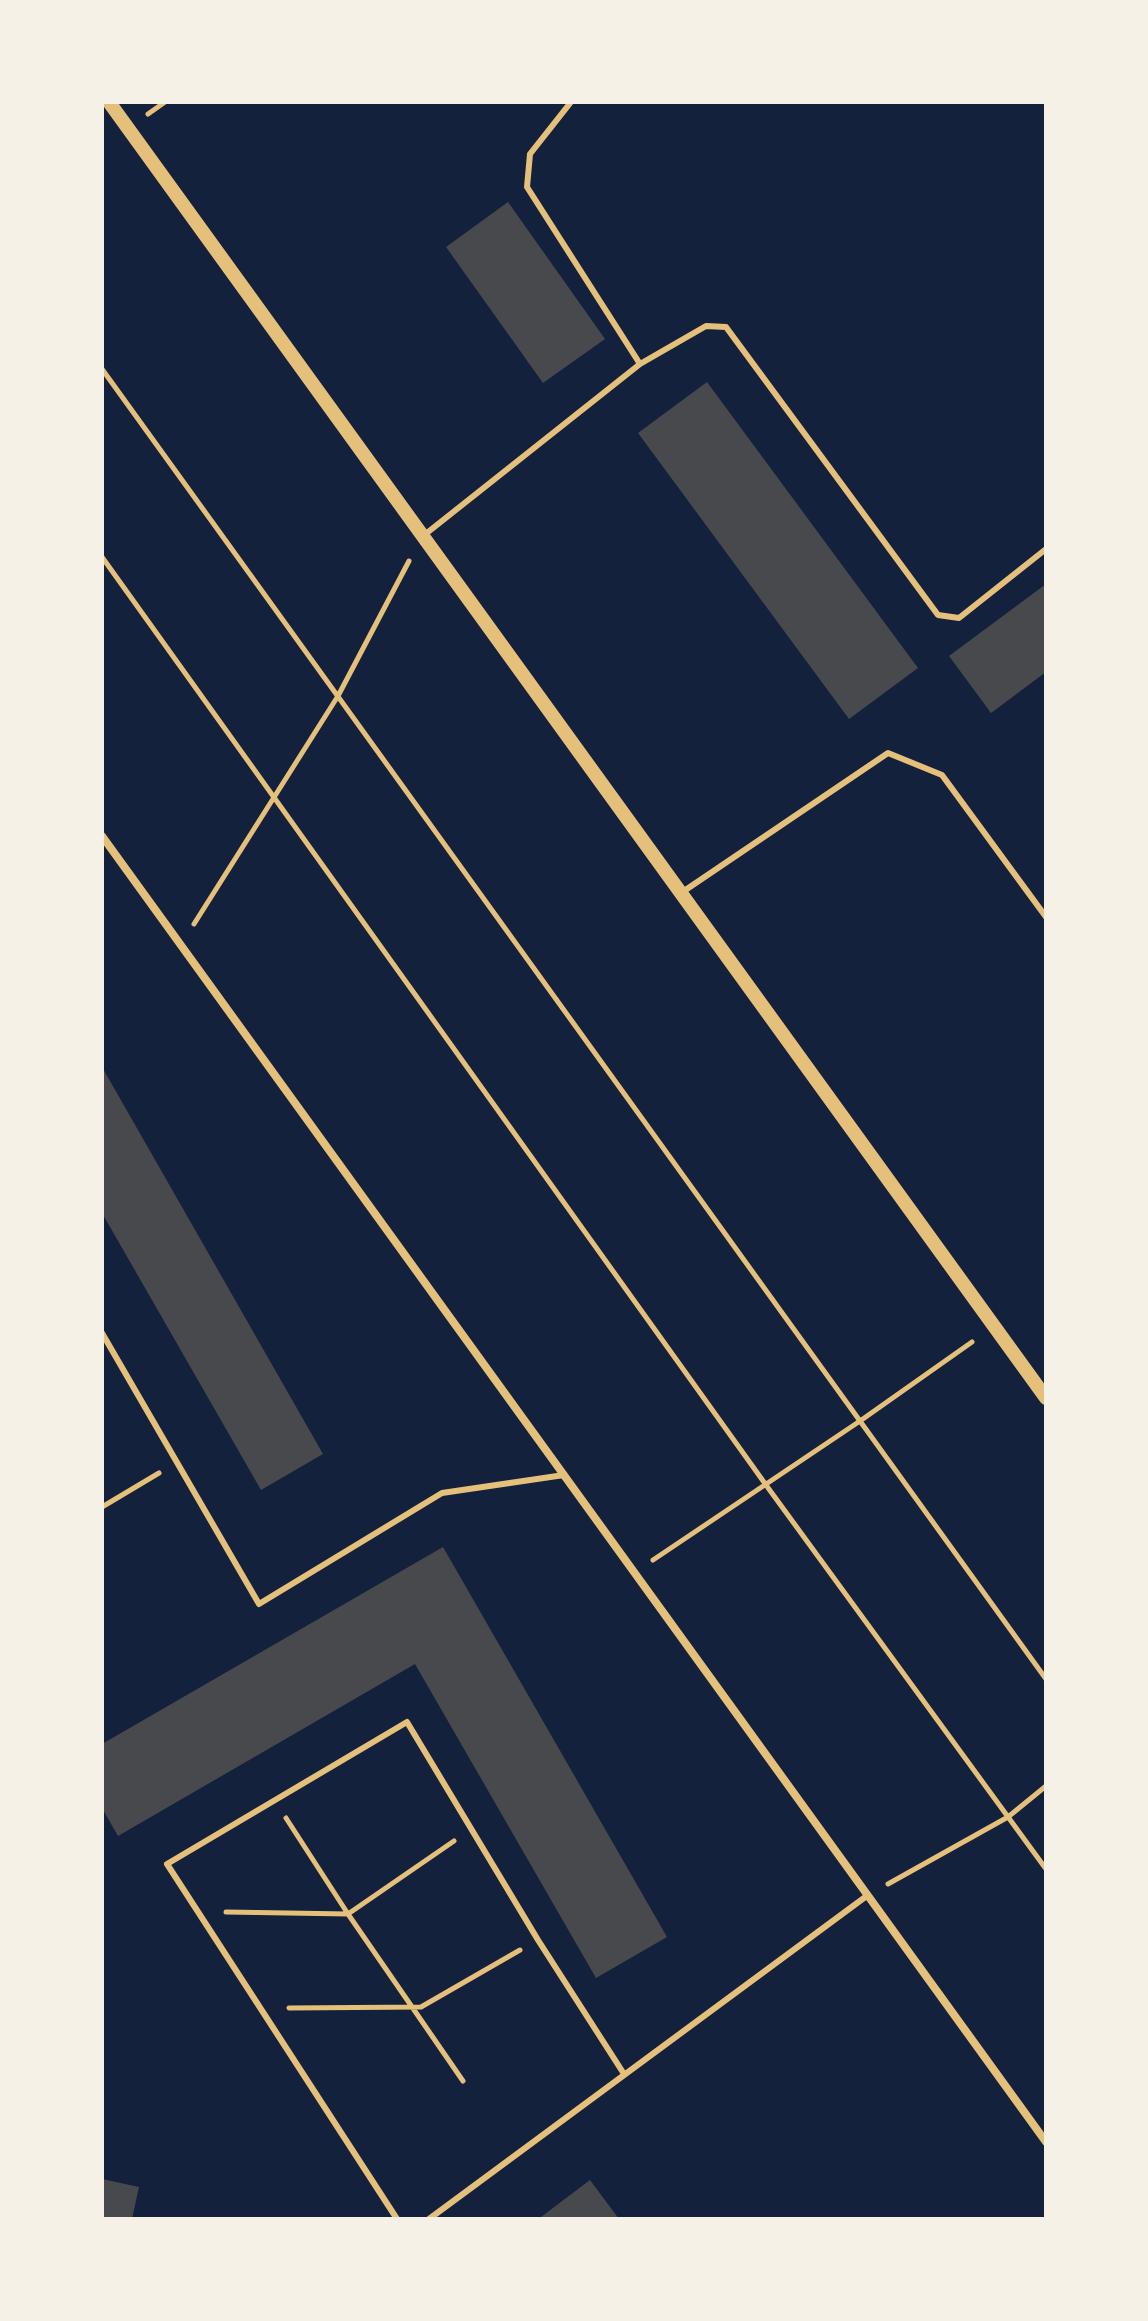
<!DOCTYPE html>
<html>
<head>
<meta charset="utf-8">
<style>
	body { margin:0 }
	#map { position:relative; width:1148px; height:2321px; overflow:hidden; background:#14213d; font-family:"Source Sans 3",sans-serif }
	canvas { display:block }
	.frame { position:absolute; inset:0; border:104px solid #f6f1e7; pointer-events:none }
</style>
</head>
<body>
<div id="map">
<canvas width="1148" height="2321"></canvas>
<div class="frame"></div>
</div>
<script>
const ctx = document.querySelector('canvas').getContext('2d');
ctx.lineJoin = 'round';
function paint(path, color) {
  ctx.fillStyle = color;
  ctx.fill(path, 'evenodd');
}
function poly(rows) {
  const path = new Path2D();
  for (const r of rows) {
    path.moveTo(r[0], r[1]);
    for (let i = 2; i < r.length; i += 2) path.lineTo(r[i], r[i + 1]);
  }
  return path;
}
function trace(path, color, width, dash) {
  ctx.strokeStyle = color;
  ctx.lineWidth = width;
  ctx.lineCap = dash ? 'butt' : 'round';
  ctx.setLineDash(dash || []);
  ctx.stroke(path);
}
paint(poly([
	[508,202,605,339,543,383,446,247],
	[707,382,918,668,849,719,638,433],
	[1046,584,1046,672,991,713,949,656],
	[102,1067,323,1454,261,1490,102,1213],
	[443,1547,667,1937,596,1978,415,1664,118,1836,102,1808,102,1744],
	[102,2179,139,2187,132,2219,102,2219],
	[590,2180,619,2219,543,2219,541,2217]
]), '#48494c');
trace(poly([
	[148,114,165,102],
	[102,369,860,1421,653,1560],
	[102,557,766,1485,1046,1869],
	[194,924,338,696,409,561],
	[972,1342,860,1421,1046,1679],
	[102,1507,159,1473],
	[286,1818,348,1914,463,2081],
	[888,1884,1008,1817,1046,1786],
	[226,1912,348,1914,454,1841],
	[289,2008,421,2007,520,1950]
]), '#e5c07b', 5);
trace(poly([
	[571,102,530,154,527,187,640,364],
	[423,536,640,364,706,326,726,327,938,615,959,618,1046,549],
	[681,893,888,753,942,775,1046,917],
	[102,1333,259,1604,442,1493,564,1475],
	[397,2219,167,1864,407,1722,538,1940,624,2074],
	[429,2219,868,1895]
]), '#e5c07b', 6);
trace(poly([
	[102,836,1046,2142]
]), '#e5c07b', 8);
trace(poly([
	[109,102,1046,1398]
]), '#e5c07b', 14);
</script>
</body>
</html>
